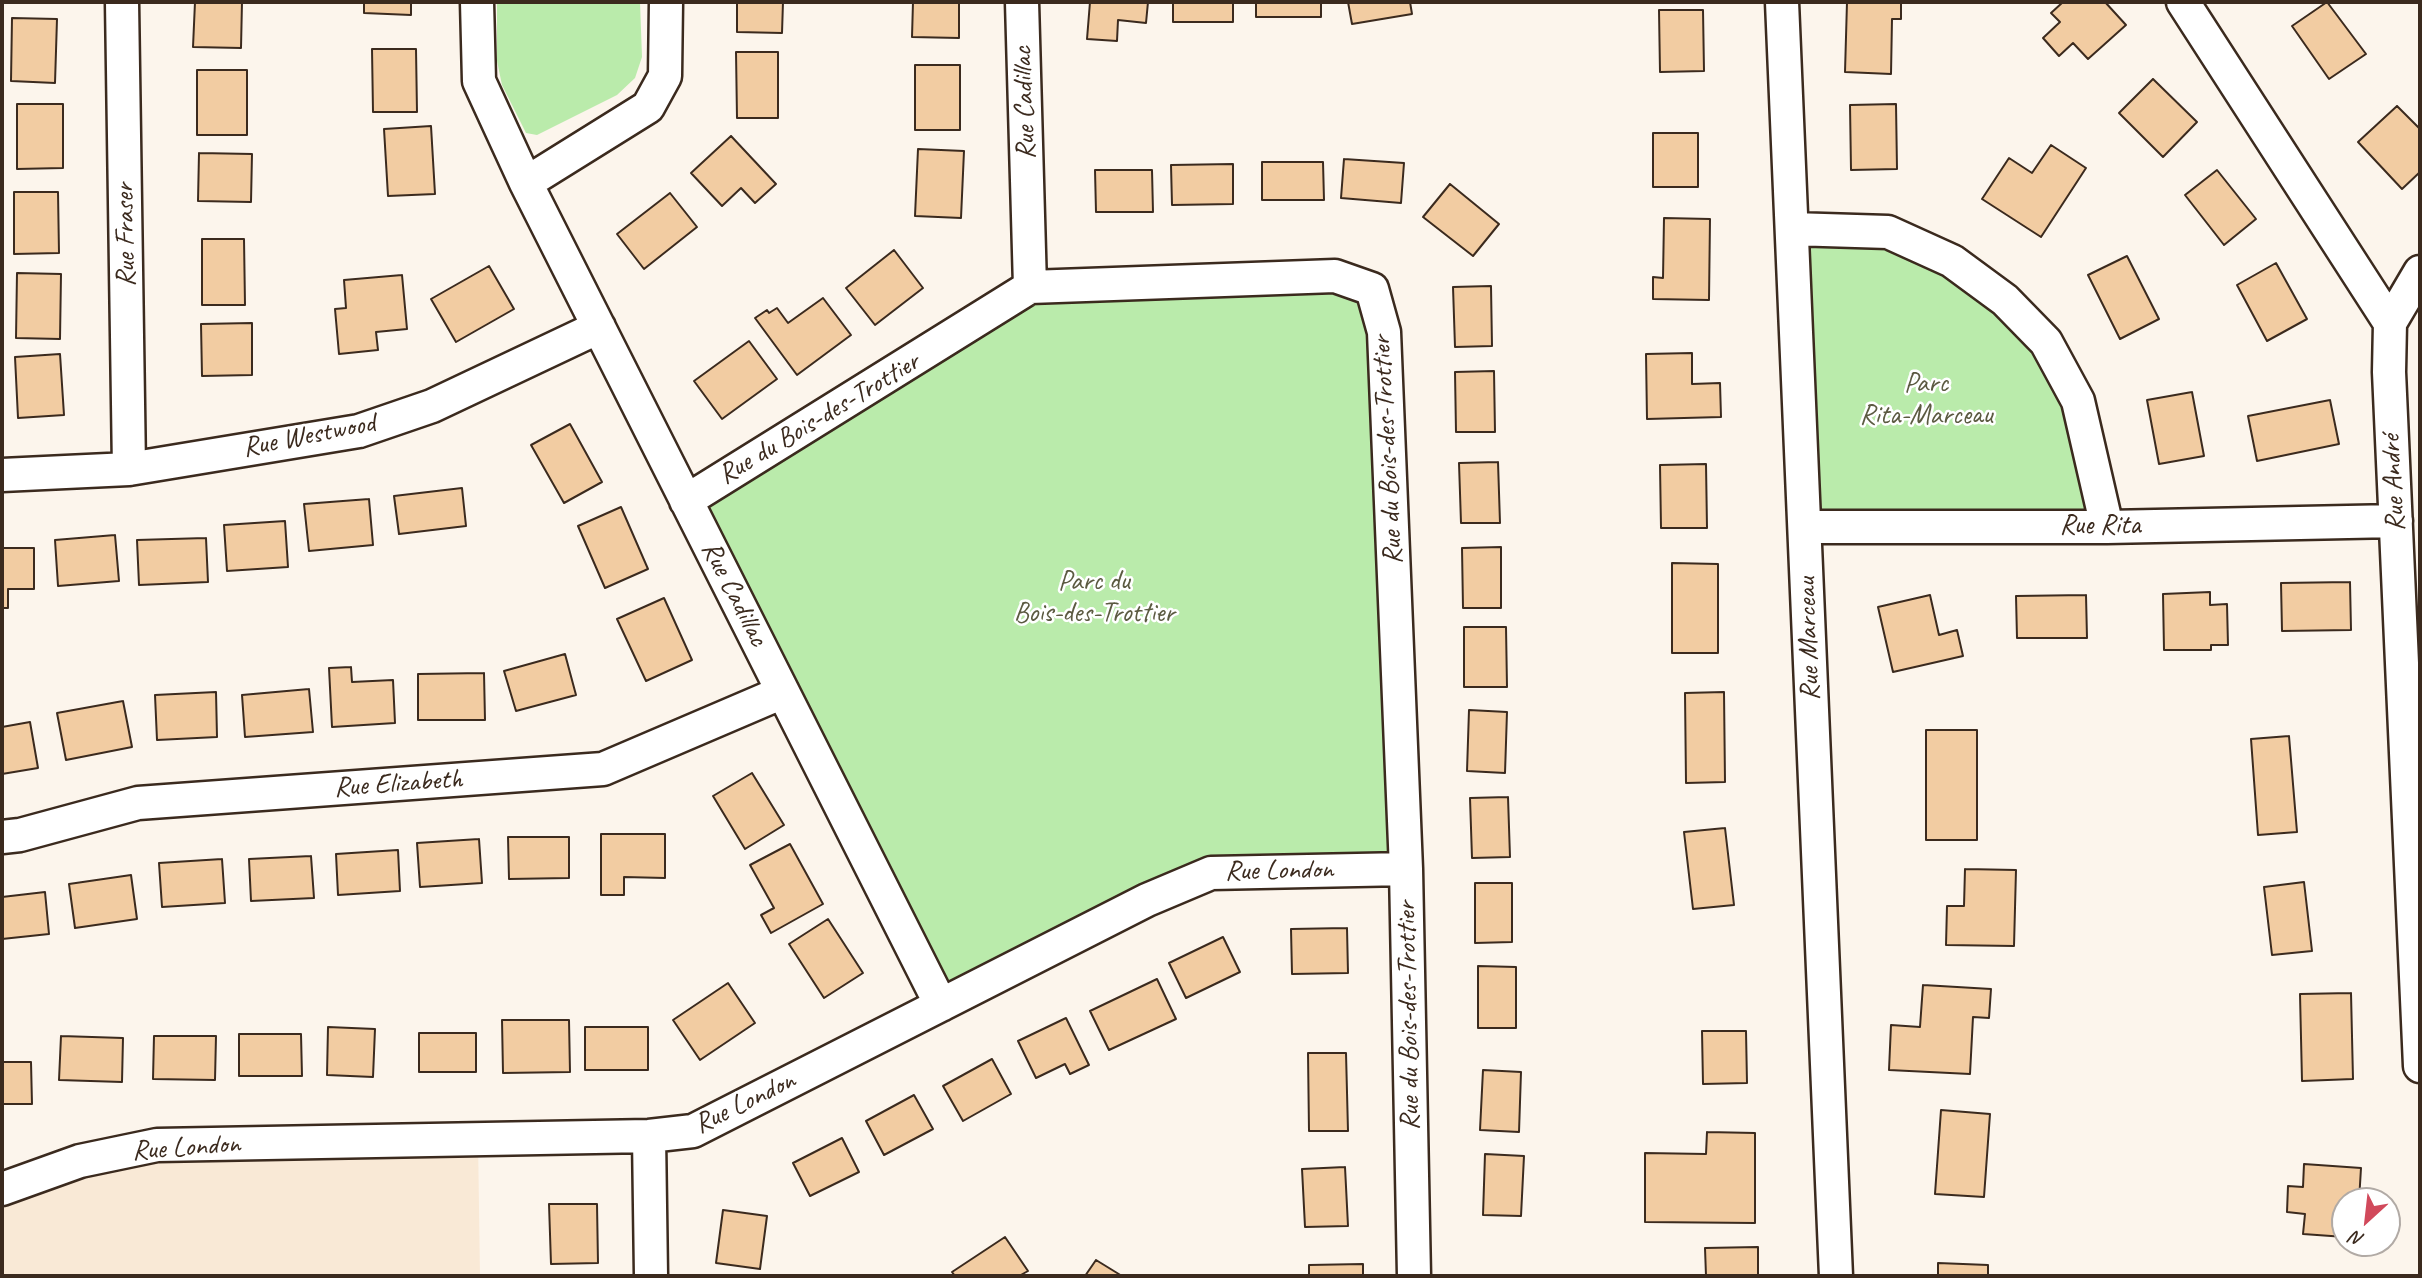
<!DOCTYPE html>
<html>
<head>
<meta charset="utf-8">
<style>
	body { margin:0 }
	#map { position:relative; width:2422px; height:1278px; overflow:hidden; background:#fcf5ec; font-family:Caveat,sans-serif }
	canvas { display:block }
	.frame { position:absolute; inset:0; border:4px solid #3b2a1e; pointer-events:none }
	.north { position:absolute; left:2331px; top:1187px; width:70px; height:70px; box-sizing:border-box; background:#fff; border:2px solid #b1aaa5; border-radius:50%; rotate:207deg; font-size:19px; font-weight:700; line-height:28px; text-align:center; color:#3b2a1e }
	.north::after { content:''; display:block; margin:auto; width:24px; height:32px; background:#d1495b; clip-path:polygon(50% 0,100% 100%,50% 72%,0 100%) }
</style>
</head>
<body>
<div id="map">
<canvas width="2422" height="1278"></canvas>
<div class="frame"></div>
<div class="north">N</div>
</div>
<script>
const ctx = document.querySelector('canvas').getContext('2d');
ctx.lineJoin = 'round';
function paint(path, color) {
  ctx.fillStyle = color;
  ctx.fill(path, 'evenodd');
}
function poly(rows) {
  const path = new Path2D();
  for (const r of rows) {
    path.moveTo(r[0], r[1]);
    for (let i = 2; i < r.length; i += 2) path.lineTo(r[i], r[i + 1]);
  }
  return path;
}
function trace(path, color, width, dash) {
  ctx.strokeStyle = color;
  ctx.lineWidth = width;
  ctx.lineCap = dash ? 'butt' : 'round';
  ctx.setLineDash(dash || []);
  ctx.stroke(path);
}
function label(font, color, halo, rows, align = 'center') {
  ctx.font = font + ' Caveat,sans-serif';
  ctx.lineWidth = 5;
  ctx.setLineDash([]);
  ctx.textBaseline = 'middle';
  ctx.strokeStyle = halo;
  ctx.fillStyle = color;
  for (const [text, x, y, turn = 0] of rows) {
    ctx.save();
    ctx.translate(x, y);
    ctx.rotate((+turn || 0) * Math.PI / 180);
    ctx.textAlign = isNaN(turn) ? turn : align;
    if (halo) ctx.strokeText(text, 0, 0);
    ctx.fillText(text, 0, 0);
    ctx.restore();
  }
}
paint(poly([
	[478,1139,480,1276,2,1276,2,1189,80,1161]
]), '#f9e9d6');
paint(poly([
	[497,2,640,2,642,57,635,78,617,95,537,135,526,133,502,85,497,61],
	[1792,229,1888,232,2046,342,2095,527,1805,527],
	[1030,287,1372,289,1406,869,1211,873,941,1005,686,501]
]), '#baebab');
const building = poly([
	[195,2,242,2,241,48,193,47,195,2],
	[364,2,411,2,411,15,364,13,364,2],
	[737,2,783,2,782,33,737,32,737,2],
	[913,2,959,2,959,38,912,37,913,2],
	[1090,2,1148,2,1146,23,1118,20,1117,41,1087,39,1090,2],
	[1173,2,1233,2,1233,22,1173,22,1173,2],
	[1256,2,1321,2,1321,17,1256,17,1256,2],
	[1348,2,1410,2,1412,14,1352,24,1348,2],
	[1847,2,1901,2,1901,19,1892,19,1891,74,1845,72,1847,2],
	[2063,2,2105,2,2126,25,2088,59,2073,43,2059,56,2043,38,2060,22,2051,13,2063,2],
	[2327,2,2366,54,2329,79,2292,26,2327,2],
	[1659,10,1703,10,1704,71,1660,72,1659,10],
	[12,18,57,19,55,83,11,81,12,18],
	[372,49,416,49,417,112,373,112,372,49],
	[736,52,778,52,778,118,737,118,736,52],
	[915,65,960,65,960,130,915,130,915,65],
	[197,70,247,70,247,135,197,135,197,70],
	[2153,79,2197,122,2163,157,2119,113,2153,79],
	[17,104,63,104,63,168,17,169,17,104],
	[1896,104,1897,169,1851,170,1850,105,1896,104],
	[2397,106,2420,129,2420,172,2402,189,2358,142,2397,106],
	[431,126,435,194,388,196,384,129,431,126],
	[1653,133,1698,133,1698,187,1653,187,1653,133],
	[731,136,776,184,755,203,741,188,722,206,691,173,731,136],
	[2051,145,2086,168,2041,237,1982,199,2009,158,2032,173,2051,145],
	[918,149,964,151,961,218,915,216,918,149],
	[199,153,252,154,251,202,198,201,199,153],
	[1344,159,1404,163,1401,203,1341,198,1344,159],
	[1262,162,1323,162,1324,200,1262,200,1262,162],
	[1233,164,1233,204,1172,205,1171,165,1233,164],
	[1095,170,1152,170,1153,212,1096,212,1095,170],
	[2217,170,2256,219,2224,245,2185,195,2217,170],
	[1450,184,1499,224,1473,256,1423,217,1450,184],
	[14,192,58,192,59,253,14,254,14,192],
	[670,193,697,227,644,269,617,234,670,193],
	[1664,218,1710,219,1709,300,1653,299,1653,277,1663,278,1664,218],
	[202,239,244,239,245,305,202,305,202,239],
	[894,250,923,288,875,325,846,288,894,250],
	[2127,256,2159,319,2120,339,2088,275,2127,256],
	[2276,263,2307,319,2267,341,2237,285,2276,263],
	[489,266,514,309,456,342,431,299,489,266],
	[17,273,61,274,60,339,16,338,17,273],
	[402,275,407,329,376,332,378,350,339,354,335,309,346,308,344,280,402,275],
	[1491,286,1492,346,1455,347,1453,287,1491,286],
	[823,298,851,335,797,375,755,318,767,310,769,313,777,308,788,323,823,298],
	[252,323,252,375,202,376,201,324,252,323],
	[749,341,777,379,722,419,694,381,749,341],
	[1692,353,1692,384,1720,383,1721,417,1647,419,1646,354,1692,353],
	[60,354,64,415,18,418,15,357,60,354],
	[1494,371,1495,432,1456,432,1455,372,1494,371],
	[2192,392,2204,456,2159,464,2147,400,2192,392],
	[2330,400,2339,444,2257,461,2248,416,2330,400],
	[570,424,602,482,564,503,531,445,570,424],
	[1498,462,1500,523,1461,523,1459,463,1498,462],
	[1706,464,1707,528,1661,528,1660,465,1706,464],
	[462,488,466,526,399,534,394,496,462,488],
	[369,499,373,545,309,551,304,504,369,499],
	[621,507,648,569,605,588,578,526,621,507],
	[285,521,288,567,227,571,224,525,285,521],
	[115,535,119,581,58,586,55,540,115,535],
	[206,538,208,582,139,585,137,540,206,538],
	[1501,547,1501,608,1463,608,1462,548,1501,547],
	[2,548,34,548,34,589,8,589,8,608,2,608,2,548],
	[1672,563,1718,564,1718,653,1672,653,1672,563],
	[2350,582,2351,630,2282,631,2281,583,2350,582],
	[2210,592,2210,605,2227,604,2228,645,2211,645,2211,650,2164,650,2163,594,2210,592],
	[1930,595,1939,635,1957,630,1963,656,1893,672,1878,607,1930,595],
	[2086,595,2087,638,2017,638,2016,596,2086,595],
	[664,598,692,660,646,681,617,619,664,598],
	[1464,627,1506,627,1507,687,1464,687,1464,627],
	[565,654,576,695,516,711,504,671,565,654],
	[351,667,352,682,393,680,395,723,332,727,329,668,351,667],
	[484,673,485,720,418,720,418,674,484,673],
	[309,689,313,732,245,737,242,695,309,689],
	[216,692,217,737,157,740,155,695,216,692],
	[1724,692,1725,782,1686,783,1685,693,1724,692],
	[123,701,132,747,66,760,57,713,123,701],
	[1469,710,1507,712,1505,773,1467,771,1469,710],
	[30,722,38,768,2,774,2,727,30,722],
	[1926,730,1977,730,1977,840,1926,840,1926,730],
	[2289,736,2297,832,2258,835,2251,739,2289,736],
	[752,773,784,825,745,849,713,796,752,773],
	[1508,797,1510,857,1472,858,1470,798,1508,797],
	[1725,828,1734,905,1693,909,1684,832,1725,828],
	[601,834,665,834,665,878,624,877,624,895,601,895,601,834],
	[508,837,569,837,569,878,509,879,508,837],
	[479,839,482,883,420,887,417,843,479,839],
	[790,844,823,904,771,933,761,915,774,908,750,865,790,844],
	[398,850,400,891,338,895,336,854,398,850],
	[311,856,314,898,251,901,249,859,311,856],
	[222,859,225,903,162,907,159,863,222,859],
	[1965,869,2016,870,2014,946,1946,945,1947,906,1964,906,1965,869],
	[131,875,137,919,75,928,69,884,131,875],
	[2304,882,2312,951,2272,955,2264,887,2304,882],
	[1475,883,1512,883,1512,942,1475,943,1475,883],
	[45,892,49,934,2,939,2,897,45,892],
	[828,919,863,973,824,998,789,944,828,919],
	[1347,928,1348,973,1292,974,1291,929,1347,928],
	[1223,937,1240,972,1186,998,1169,963,1223,937],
	[1478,966,1516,967,1516,1028,1478,1028,1478,966],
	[1157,979,1176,1019,1109,1050,1090,1011,1157,979],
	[728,983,755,1023,700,1060,673,1020,728,983],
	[1923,985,1991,989,1989,1018,1973,1017,1970,1074,1889,1070,1891,1025,1920,1027,1923,985],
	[2351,993,2353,1079,2302,1081,2300,994,2351,993],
	[1066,1018,1089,1065,1070,1074,1065,1064,1036,1078,1018,1041,1066,1018],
	[502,1020,569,1020,570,1072,503,1073,502,1020],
	[328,1027,375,1029,373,1077,327,1075,328,1027],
	[585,1027,648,1027,648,1070,585,1070,585,1027],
	[1702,1031,1746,1031,1747,1083,1703,1084,1702,1031],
	[419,1033,476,1033,476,1072,419,1072,419,1033],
	[239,1034,301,1034,302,1076,239,1076,239,1034],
	[61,1036,123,1038,122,1082,59,1080,61,1036],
	[154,1036,216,1036,215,1080,153,1079,154,1036],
	[1308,1053,1346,1053,1348,1131,1309,1131,1308,1053],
	[992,1059,1011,1094,963,1121,943,1086,992,1059],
	[2,1062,31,1062,32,1104,2,1104,2,1062],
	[1483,1070,1521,1072,1519,1132,1480,1130,1483,1070],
	[914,1095,933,1129,884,1155,866,1121,914,1095],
	[1941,1110,1990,1114,1984,1197,1935,1194,1941,1110],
	[1707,1132,1755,1133,1755,1223,1645,1222,1645,1153,1706,1154,1707,1132],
	[842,1138,859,1172,810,1196,793,1163,842,1138],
	[1485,1154,1524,1156,1521,1216,1483,1215,1485,1154],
	[2304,1164,2361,1168,2359,1201,2345,1201,2345,1237,2303,1234,2305,1214,2287,1212,2288,1186,2303,1187,2304,1164],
	[1345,1167,1348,1226,1305,1227,1302,1169,1345,1167],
	[549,1204,597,1204,598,1263,551,1264,549,1204],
	[723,1210,767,1216,760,1269,716,1263,723,1210],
	[1005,1237,1028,1271,1019,1276,955,1276,952,1272,1005,1237],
	[1758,1247,1758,1276,1706,1276,1705,1248,1758,1247],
	[1096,1260,1122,1276,1085,1276,1096,1260],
	[1938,1263,1988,1265,1988,1276,1938,1276,1938,1263],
	[1363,1264,1363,1276,1309,1276,1309,1265,1363,1264]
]);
paint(building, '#f2cca2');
trace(building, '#3b2a1e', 2);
const street = poly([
	[122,2,129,469],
	[477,2,479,81,526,183,941,1005],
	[1022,2,1030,287],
	[1782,2,1836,1276],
	[2183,2,2390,323,2389,372,2420,1066],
	[526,183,648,107,665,76,666,2],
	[1792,229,1888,232,1952,261,2005,300,2046,342,2078,401,2107,527],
	[2390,323,2420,272],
	[2,475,129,469,359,431,432,406,599,327],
	[686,501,1030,287,1335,276,1372,289,1384,332,1406,869,1414,1276],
	[1805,527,2107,527,2396,521],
	[2,837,20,835,138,803,603,769,783,692],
	[649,1136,651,1276],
	[2,1189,80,1161,157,1145,649,1136,693,1131,1147,900,1211,873,1406,869]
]);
trace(street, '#3b2a1e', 37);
trace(street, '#fff', 32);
label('28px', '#3b2a1e', '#fff', [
	["Rue Cadillac",1025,103,-92],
	["Rue Fraser",126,235,-91],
	["Rue du Bois-des-Trottier",819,419,-31],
	["Rue Westwood",309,436,-11],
	["Rue du Bois-des-Trottier",1388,450,-93],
	["Rue André",2394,483,-93],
	["Rue Rita",2100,526],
	["Rue Cadillac",734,594,63],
	["Rue Marceau",1809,639,-92],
	["Rue Elizabeth",398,784,-4],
	["Rue London",1279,871,-1],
	["Rue du Bois-des-Trottier",1409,1016,-91],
	["Rue London",745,1103,-26],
	["Rue London",186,1148,-4]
]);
label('28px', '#5b5a41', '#fff', [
	["Parc",1926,384],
	["Rita-Marceau",1926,416],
	["Parc du",1094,582],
	["Bois-des-Trottier",1094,614]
]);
</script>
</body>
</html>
